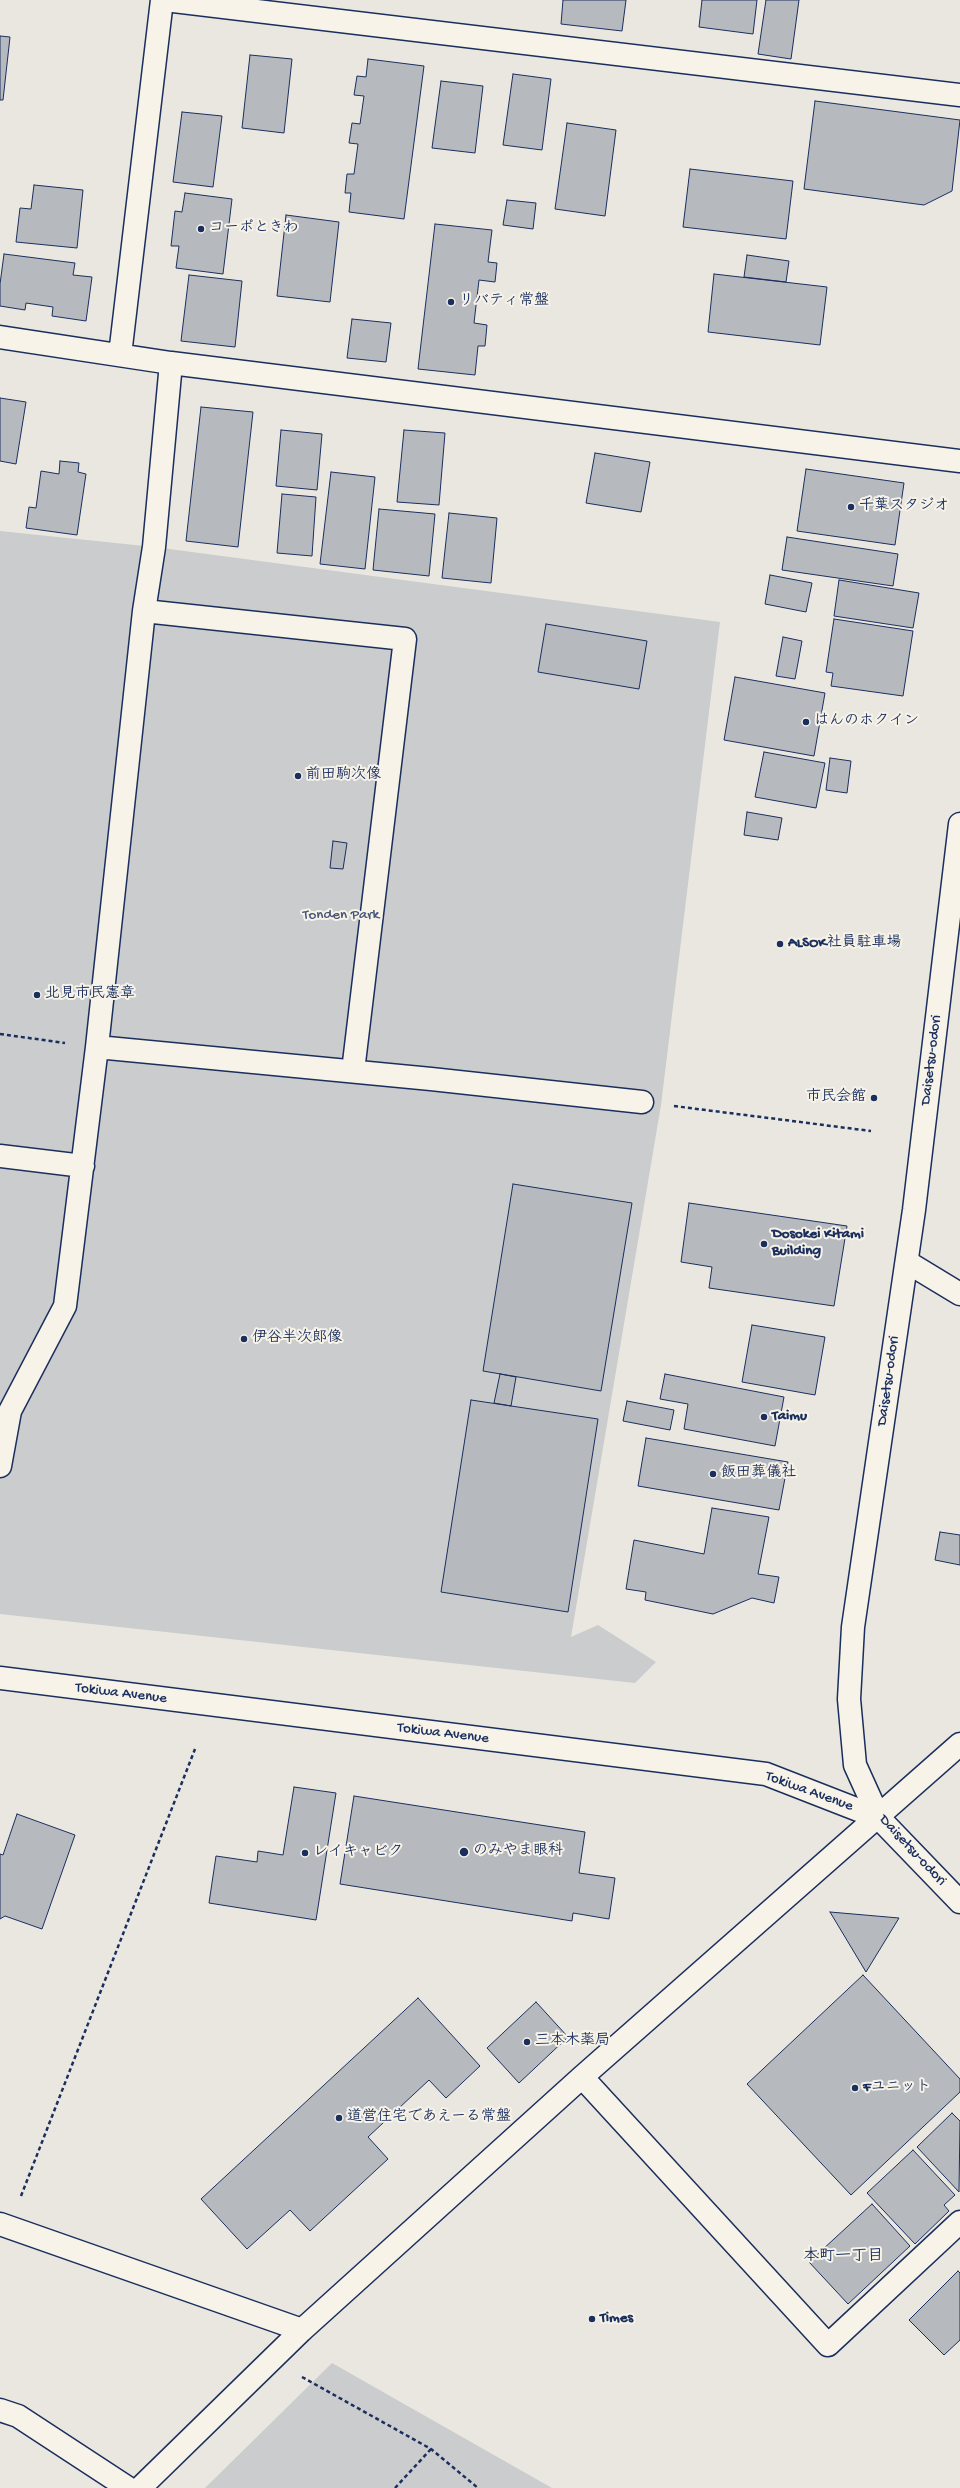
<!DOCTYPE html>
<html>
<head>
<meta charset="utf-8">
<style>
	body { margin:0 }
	canvas { display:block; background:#eae7e0 }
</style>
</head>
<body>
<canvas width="960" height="2488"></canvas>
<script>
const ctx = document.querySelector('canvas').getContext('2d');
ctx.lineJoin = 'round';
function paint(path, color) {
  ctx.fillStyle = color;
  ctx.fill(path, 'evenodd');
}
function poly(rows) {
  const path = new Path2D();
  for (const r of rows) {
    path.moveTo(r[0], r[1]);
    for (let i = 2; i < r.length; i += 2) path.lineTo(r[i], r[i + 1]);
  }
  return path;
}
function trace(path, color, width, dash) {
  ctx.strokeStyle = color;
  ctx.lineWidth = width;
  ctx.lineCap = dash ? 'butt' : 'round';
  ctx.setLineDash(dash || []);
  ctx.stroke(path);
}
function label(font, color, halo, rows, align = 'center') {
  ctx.font = font + ' "Gochi Hand","Klee One",sans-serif';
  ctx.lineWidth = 4;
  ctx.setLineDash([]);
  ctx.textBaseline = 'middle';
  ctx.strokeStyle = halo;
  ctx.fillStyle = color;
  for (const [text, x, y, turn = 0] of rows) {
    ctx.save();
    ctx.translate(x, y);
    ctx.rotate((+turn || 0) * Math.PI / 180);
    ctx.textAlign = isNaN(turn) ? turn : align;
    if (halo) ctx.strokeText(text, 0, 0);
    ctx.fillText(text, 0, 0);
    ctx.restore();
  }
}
paint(poly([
	[0,531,154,547,720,622,661,1105,571,1637,598,1625,656,1662,635,1683,0,1614],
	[332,2363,552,2488,205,2488]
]), '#cbcccd');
const building = poly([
	[563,0,626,0,622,31,561,24,563,0],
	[702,0,757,0,753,34,699,27,702,0],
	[766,0,799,0,791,59,758,54,766,0],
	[0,36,10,37,3,100,0,100,0,36],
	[250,55,292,59,284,133,242,128,250,55],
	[368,59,424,66,404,219,349,212,351,193,345,193,347,174,354,174,358,144,349,143,352,123,360,124,364,96,354,95,357,76,366,77,368,59],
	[513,74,551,79,542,150,503,145,513,74],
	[441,81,483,86,475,153,432,148,441,81],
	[815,101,960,120,952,191,924,205,804,189,815,101],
	[182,112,222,116,213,187,173,182,182,112],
	[567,123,616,130,605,216,555,209,567,123],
	[690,169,793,181,786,239,683,227,690,169],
	[34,185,83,190,77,248,16,242,20,208,31,209,34,185],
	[185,193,232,199,223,274,176,268,179,246,171,246,175,211,182,212,185,193],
	[507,200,536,203,533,229,503,225,507,200],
	[286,215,339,222,330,302,277,296,286,215],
	[435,224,492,230,488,262,497,263,495,282,479,280,474,323,487,325,485,346,478,346,475,375,418,369,435,224],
	[4,254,75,263,73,275,92,277,86,321,52,316,53,307,26,303,25,310,0,306,0,284,4,254],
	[747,255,789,261,786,282,744,277,747,255],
	[714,274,827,287,820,345,708,332,714,274],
	[189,275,242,281,235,347,181,341,189,275],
	[352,319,391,323,386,362,347,358,352,319],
	[0,398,26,402,16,464,0,461,0,398],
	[201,407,253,412,238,547,186,541,201,407],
	[281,430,322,434,317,490,276,486,281,430],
	[404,430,445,433,439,505,397,502,404,430],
	[595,453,650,462,641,512,586,503,595,453],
	[60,461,79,463,78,472,86,474,77,535,26,528,29,507,36,508,41,471,59,474,60,461],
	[806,469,904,483,895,545,797,531,806,469],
	[331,472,375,477,365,569,320,564,331,472],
	[282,494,316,497,312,556,277,553,282,494],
	[379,509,435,514,429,576,373,570,379,509],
	[449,513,497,518,491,583,442,578,449,513],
	[787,537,898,554,893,586,782,570,787,537],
	[770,575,812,583,806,612,765,604,770,575],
	[839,580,919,593,913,628,834,616,839,580],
	[834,619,913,631,903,696,831,686,833,673,826,672,834,619],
	[546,624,647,641,639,689,538,672,546,624],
	[783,637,802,641,795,679,776,676,783,637],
	[735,677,825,693,814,756,724,740,735,677],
	[764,752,825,763,816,808,755,797,764,752],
	[830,758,851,761,847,793,826,790,830,758],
	[747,812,782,818,778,840,744,835,747,812],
	[333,841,347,843,343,869,330,868,333,841],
	[513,1184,632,1203,601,1391,483,1371,513,1184],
	[689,1203,847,1226,834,1306,709,1288,712,1267,681,1262,689,1203],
	[752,1325,825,1337,815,1395,742,1382,752,1325],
	[500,1374,516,1377,511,1406,494,1403,500,1374],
	[665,1374,784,1397,775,1446,684,1429,688,1404,660,1399,665,1374],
	[471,1400,598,1419,568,1612,441,1592,471,1400],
	[627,1401,674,1410,670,1430,623,1421,627,1401],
	[646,1438,788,1462,779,1510,638,1486,646,1438],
	[712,1508,769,1517,758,1574,779,1577,774,1603,752,1598,713,1614,645,1600,646,1592,626,1589,634,1540,704,1554,712,1508],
	[940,1532,960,1535,960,1565,935,1560,940,1532],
	[294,1787,336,1793,316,1920,209,1903,216,1856,257,1862,258,1851,283,1855,294,1787],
	[354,1796,585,1832,579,1873,615,1878,609,1919,573,1913,572,1921,340,1884,354,1796],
	[17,1814,75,1835,42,1929,5,1916,0,1919,0,1854,3,1855,17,1814],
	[830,1912,899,1918,866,1972,830,1912],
	[863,1975,960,2079,960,2092,851,2195,747,2084,863,1975],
	[418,1998,480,2066,446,2098,429,2080,368,2137,388,2159,310,2231,290,2210,247,2249,201,2199,418,1998],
	[536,2002,568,2037,519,2083,487,2048,536,2002],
	[952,2113,960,2121,959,2192,917,2147,952,2113],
	[913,2150,955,2195,944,2205,949,2211,915,2244,867,2193,913,2150],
	[872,2204,910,2246,848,2304,809,2262,872,2204],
	[958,2271,960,2273,960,2340,944,2355,909,2320,958,2271]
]);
paint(building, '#b6babf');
trace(building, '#1b2f5e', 1);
const minor = poly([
	[165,0,960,95],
	[0,337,171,363,960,461],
	[120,355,162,0],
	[144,611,405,639,353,1071],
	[97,1047,431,1079,642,1102],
	[0,1156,83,1166],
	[907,1262,960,1294],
	[0,1466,10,1411,65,1306,97,1047,144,611,154,547,171,363],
	[582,2077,828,2345,960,2222],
	[0,2224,302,2330],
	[0,2410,18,2416,128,2488],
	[140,2488,302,2330,582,2077,960,1744]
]);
const major = poly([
	[0,1678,766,1774,879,1818]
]);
const highway = poly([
	[960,824,914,1210,853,1627,849,1699,855,1765,879,1818,960,1902]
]);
trace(minor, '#1b2f5e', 25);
trace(major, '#1b2f5e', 25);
trace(highway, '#1b2f5e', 25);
trace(poly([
	[0,1034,65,1043],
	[674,1106,871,1131],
	[21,2196,195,1749],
	[302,2377,431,2449,478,2488],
	[395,2488,431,2449]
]), '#1b2f5e', 2.5, [4, 3]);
trace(minor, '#f7f3e8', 22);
trace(major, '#f7f3e8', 22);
trace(highway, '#f7f3e8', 22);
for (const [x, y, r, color] of [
	[201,229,4,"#1b2f5e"],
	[451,302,4,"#1b2f5e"],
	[851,507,4,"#1b2f5e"],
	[806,722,4,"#1b2f5e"],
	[298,776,4,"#1b2f5e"],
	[780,944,4,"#1b2f5e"],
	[37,995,4,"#1b2f5e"],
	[874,1098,4,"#1b2f5e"],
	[764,1244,4,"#1b2f5e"],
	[244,1339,4,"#1b2f5e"],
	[764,1417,4,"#1b2f5e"],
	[713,1474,4,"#1b2f5e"],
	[464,1852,5,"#1b2f5e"],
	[305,1853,4,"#1b2f5e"],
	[527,2042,4,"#1b2f5e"],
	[855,2088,4,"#1b2f5e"],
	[339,2118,4,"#1b2f5e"],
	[592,2319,4,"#1b2f5e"]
]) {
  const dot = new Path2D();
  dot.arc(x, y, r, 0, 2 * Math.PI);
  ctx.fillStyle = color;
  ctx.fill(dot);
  trace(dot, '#f7f3e8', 1.5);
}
label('bold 15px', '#1b2f5e', '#f7f3e8', [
	["コーポときわ",209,229],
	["リバティ常盤",459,302],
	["千葉スタジオ",859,507],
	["はんのホクイン",814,722],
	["前田駒次像",306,776],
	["ALSOK社員駐車場",788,944],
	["北見市民憲章",45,995],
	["市民会館",866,1098,"right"],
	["Dosokei Kitami",772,1235],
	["Building",772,1252],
	["伊谷半次郎像",252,1339],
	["Taimu",772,1417],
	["飯田葬儀社",721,1474],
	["のみやま眼科",473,1852],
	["レイキャビク",313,1853],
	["三本木薬局",535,2042],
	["Fユニット",863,2088],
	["道営住宅であえーる常盤",347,2118],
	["Times",600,2319]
], 'left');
label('15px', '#47567a', '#f7f3e8', [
	["Tonden Park",341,916]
]);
label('15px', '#1b2f5e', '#f7f3e8', [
	["Daisetsu-odori",932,1060,-83],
	["Daisetsu-odori",889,1381,-82],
	["Tokiwa Avenue",121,1694,7],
	["Tokiwa Avenue",443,1734,7],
	["Tokiwa Avenue",809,1792,20],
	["Daisetsu-odori",912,1851,47]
]);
label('bold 16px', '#1b2f5e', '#f7f3e8', [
	["本町一丁目",843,2258]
]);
</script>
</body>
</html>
